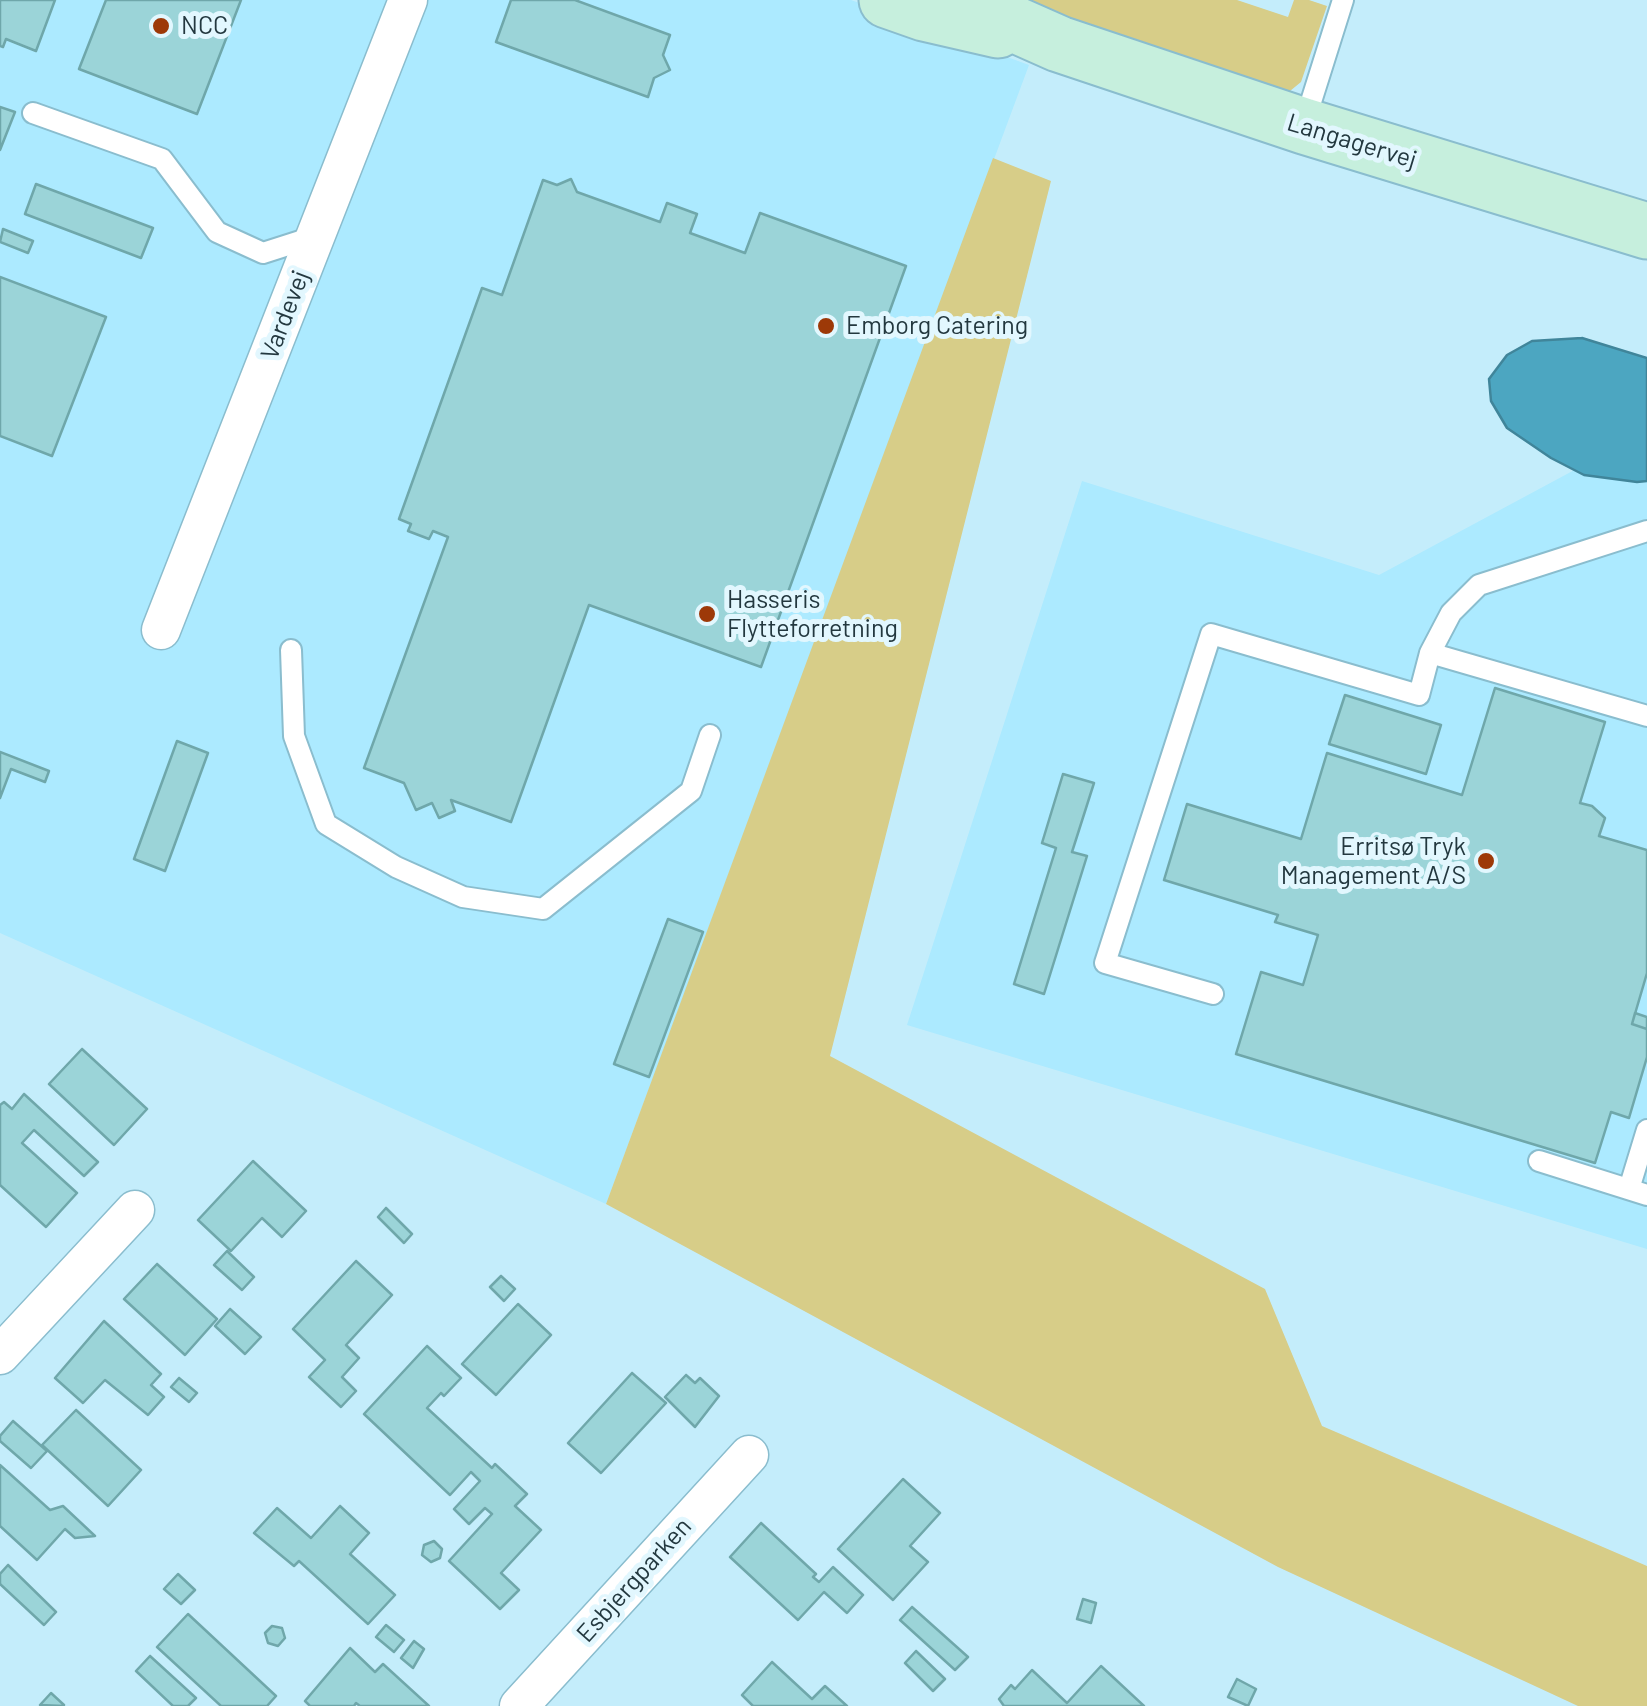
<!DOCTYPE html>
<html>
<head>
<meta charset="utf-8">
<style>
	body { margin:0 }
	canvas { display:block; background:#c4edfb }
</style>
</head>
<body>
<canvas width="1647" height="1706"></canvas>
<script>
const ctx = document.querySelector('canvas').getContext('2d');
ctx.lineJoin = 'round';
function paint(path, color) {
  ctx.fillStyle = color;
  ctx.fill(path, 'evenodd');
}
function poly(rows) {
  const path = new Path2D();
  for (const r of rows) {
    path.moveTo(r[0], r[1]);
    for (let i = 2; i < r.length; i += 2) path.lineTo(r[i], r[i + 1]);
  }
  return path;
}
function trace(path, color, width, dash) {
  ctx.strokeStyle = color;
  ctx.lineWidth = width;
  ctx.lineCap = dash ? 'butt' : 'round';
  ctx.setLineDash(dash || []);
  ctx.stroke(path);
}
function label(font, color, halo, rows, align = 'center') {
  ctx.font = font + ' Barlow,sans-serif';
  ctx.lineWidth = 10;
  ctx.setLineDash([]);
  ctx.textBaseline = 'middle';
  ctx.strokeStyle = halo;
  ctx.fillStyle = color;
  for (const [text, x, y, turn = 0] of rows) {
    ctx.save();
    ctx.translate(x, y);
    ctx.rotate((+turn || 0) * Math.PI / 180);
    ctx.textAlign = isNaN(turn) ? turn : align;
    if (halo) ctx.strokeText(text, 0, 0);
    ctx.fillText(text, 0, 0);
    ctx.restore();
  }
}
paint(poly([
	[0,0,851,0,1029,65,606,1204,0,933],
	[1647,431,1647,1249,907,1025,1082,481,1379,575]
]), '#aceaff');
paint(poly([
	[1003,0,1237,0,1288,17,1294,0,1309,0,1327,6,1301,82,1290,91,1273,91],
	[993,158,1051,181,830,1056,1265,1289,1322,1426,1647,1566,1647,1706,1578,1706,1278,1567,606,1204]
]), '#d7cd88');
const water = poly([
	[1582,338,1647,358,1647,481,1637,482,1584,475,1551,458,1507,428,1491,401,1489,379,1507,355,1532,341,1582,338]
]);
paint(water, '#4ca6c1');
trace(water, '#40859a', 2.5);
const building = poly([
	[0,0,55,0,36,51,6,39,3,47,0,46,0,0],
	[106,0,241,0,197,114,79,69,106,0],
	[511,0,575,0,670,35,663,55,670,70,654,78,648,97,496,42,511,0],
	[0,107,15,112,0,150,0,107],
	[571,179,577,192,660,222,667,203,697,214,690,233,745,253,760,213,906,266,761,667,589,605,511,822,451,800,455,811,439,818,432,803,416,810,404,783,364,768,448,537,433,531,429,539,408,531,411,524,399,519,482,288,502,295,543,180,557,185,571,179],
	[36,184,153,228,141,258,25,214,36,184],
	[3,229,33,241,28,253,0,242,3,229],
	[0,277,106,317,52,456,0,436,0,277],
	[1495,688,1605,722,1580,803,1592,806,1605,818,1599,836,1647,850,1647,973,1632,1024,1647,1029,1647,1057,1629,1118,1611,1112,1595,1163,1236,1054,1261,972,1303,985,1318,935,1275,922,1278,915,1164,880,1187,804,1301,839,1327,753,1462,795,1495,688],
	[1345,695,1441,725,1426,774,1329,744,1345,695],
	[177,741,208,753,165,871,134,859,177,741],
	[0,752,49,771,45,782,11,769,0,798,0,752],
	[1063,774,1094,783,1072,852,1087,856,1044,994,1014,984,1056,848,1042,843,1063,774],
	[668,919,703,932,649,1077,614,1064,668,919],
	[1635,1013,1647,1017,1647,1029,1632,1024,1635,1013],
	[82,1049,147,1109,114,1145,49,1084,82,1049],
	[24,1094,98,1162,84,1176,34,1130,22,1143,77,1193,46,1227,0,1185,0,1105,4,1102,12,1109,24,1094],
	[253,1161,306,1211,282,1237,262,1218,231,1251,198,1220,253,1161],
	[386,1208,412,1234,404,1243,378,1217,386,1208],
	[227,1251,254,1277,242,1290,214,1265,227,1251],
	[356,1261,392,1295,346,1345,359,1358,342,1377,356,1391,341,1407,309,1377,325,1360,293,1329,356,1261],
	[157,1264,217,1319,185,1355,124,1299,157,1264],
	[501,1276,515,1289,504,1301,490,1287,501,1276],
	[518,1304,551,1335,496,1395,462,1364,518,1304],
	[230,1309,261,1337,245,1354,215,1326,230,1309],
	[104,1321,161,1374,151,1385,164,1397,148,1415,105,1380,83,1403,55,1378,104,1321],
	[427,1346,461,1378,444,1396,441,1393,427,1408,492,1468,495,1464,527,1494,515,1506,541,1530,501,1573,519,1590,500,1609,449,1561,492,1514,485,1508,469,1524,454,1509,480,1481,471,1472,450,1495,364,1414,427,1346],
	[632,1373,666,1403,601,1473,568,1443,632,1373],
	[686,1375,695,1383,700,1378,719,1396,695,1427,665,1397,686,1375],
	[179,1378,197,1393,189,1402,171,1387,179,1378],
	[76,1410,141,1470,108,1506,42,1445,76,1410],
	[13,1421,47,1451,31,1468,0,1441,0,1436,13,1421],
	[0,1465,50,1510,63,1506,95,1536,75,1538,65,1529,37,1560,0,1526,0,1465],
	[903,1479,940,1513,910,1546,928,1562,893,1600,838,1549,903,1479],
	[340,1506,369,1533,350,1554,395,1595,368,1624,299,1561,294,1566,254,1533,277,1508,311,1538,340,1506],
	[761,1523,816,1574,813,1577,819,1582,833,1567,863,1595,847,1613,824,1592,798,1620,730,1557,761,1523],
	[434,1541,442,1549,440,1558,431,1562,422,1555,424,1545,434,1541],
	[8,1565,56,1612,44,1625,0,1584,0,1574,8,1565],
	[178,1574,195,1590,181,1604,164,1589,178,1574],
	[1083,1599,1096,1603,1091,1623,1077,1619,1083,1599],
	[912,1607,968,1657,955,1670,900,1620,912,1607],
	[188,1614,276,1696,267,1706,221,1706,157,1647,188,1614],
	[386,1625,404,1640,394,1652,376,1637,386,1625],
	[272,1626,282,1628,285,1638,278,1646,268,1643,265,1633,272,1626],
	[414,1641,424,1649,413,1668,401,1658,414,1641],
	[350,1648,375,1672,383,1664,429,1706,360,1706,356,1703,354,1706,310,1706,305,1701,350,1648],
	[916,1651,945,1679,933,1691,905,1663,916,1651],
	[150,1656,196,1698,188,1706,173,1706,136,1671,150,1656],
	[772,1662,812,1699,825,1686,847,1706,753,1706,742,1695,772,1662],
	[1101,1666,1144,1706,1004,1706,999,1699,1011,1685,1015,1689,1032,1670,1067,1703,1101,1666],
	[1237,1679,1256,1689,1248,1706,1228,1697,1237,1679],
	[51,1693,64,1705,63,1706,40,1705,51,1693]
]);
paint(building, '#9bd4d8');
trace(building, '#6fa7aa', 2.5);
const lane = poly([
	[33,113,162,159,217,232,263,253,316,236],
	[1304,124,1343,0],
	[291,650,294,736,326,824,396,867,463,897,543,909,691,791,710,735],
	[1430,653,1451,613,1479,585,1647,531],
	[1213,994,1105,963,1211,634,1419,695,1430,653,1647,716],
	[1539,1161,1647,1195],
	[1629,1189,1647,1130]
]);
const street = poly([
	[161,630,408,0],
	[0,1355,135,1210],
	[519,1706,749,1455]
]);
const secondary = poly([
	[887,0,924,13,998,30],
	[960,0,1059,44,1304,126,1647,231]
]);
trace(lane, '#8abdce', 24);
trace(street, '#8abdce', 41);
trace(secondary, '#8abdce', 59);
trace(lane, '#fff', 20);
trace(street, '#fff', 38);
trace(secondary, '#c6efdd', 55);
for (const [x, y, r, color] of [
	[161,26,10,"#9d3908"],
	[826,326,10,"#9d3908"],
	[707,614,10,"#9d3908"],
	[1486,861,10,"#9d3908"]
]) {
  const dot = new Path2D();
  dot.arc(x, y, r, 0, 2 * Math.PI);
  ctx.fillStyle = color;
  ctx.fill(dot);
  trace(dot, '#e2f7fe', 4);
}
label('25px', '#23383f', '#e2f7fe', [
	["NCC",181,26],
	["Emborg Catering",846,326],
	["Hasseris",727,600],
	["Flytteforretning",727,629],
	["Erritsø Tryk",1466,847,"right"],
	["Management A/S",1466,876,"right"]
], 'left');
label('25px', '#23383f', '#e2f7fe', [
	["Langagervej",1352,141,17],
	["Vardevej",285,315,-69],
	["Esbjergparken",634,1580,-48]
]);
</script>
</body>
</html>
